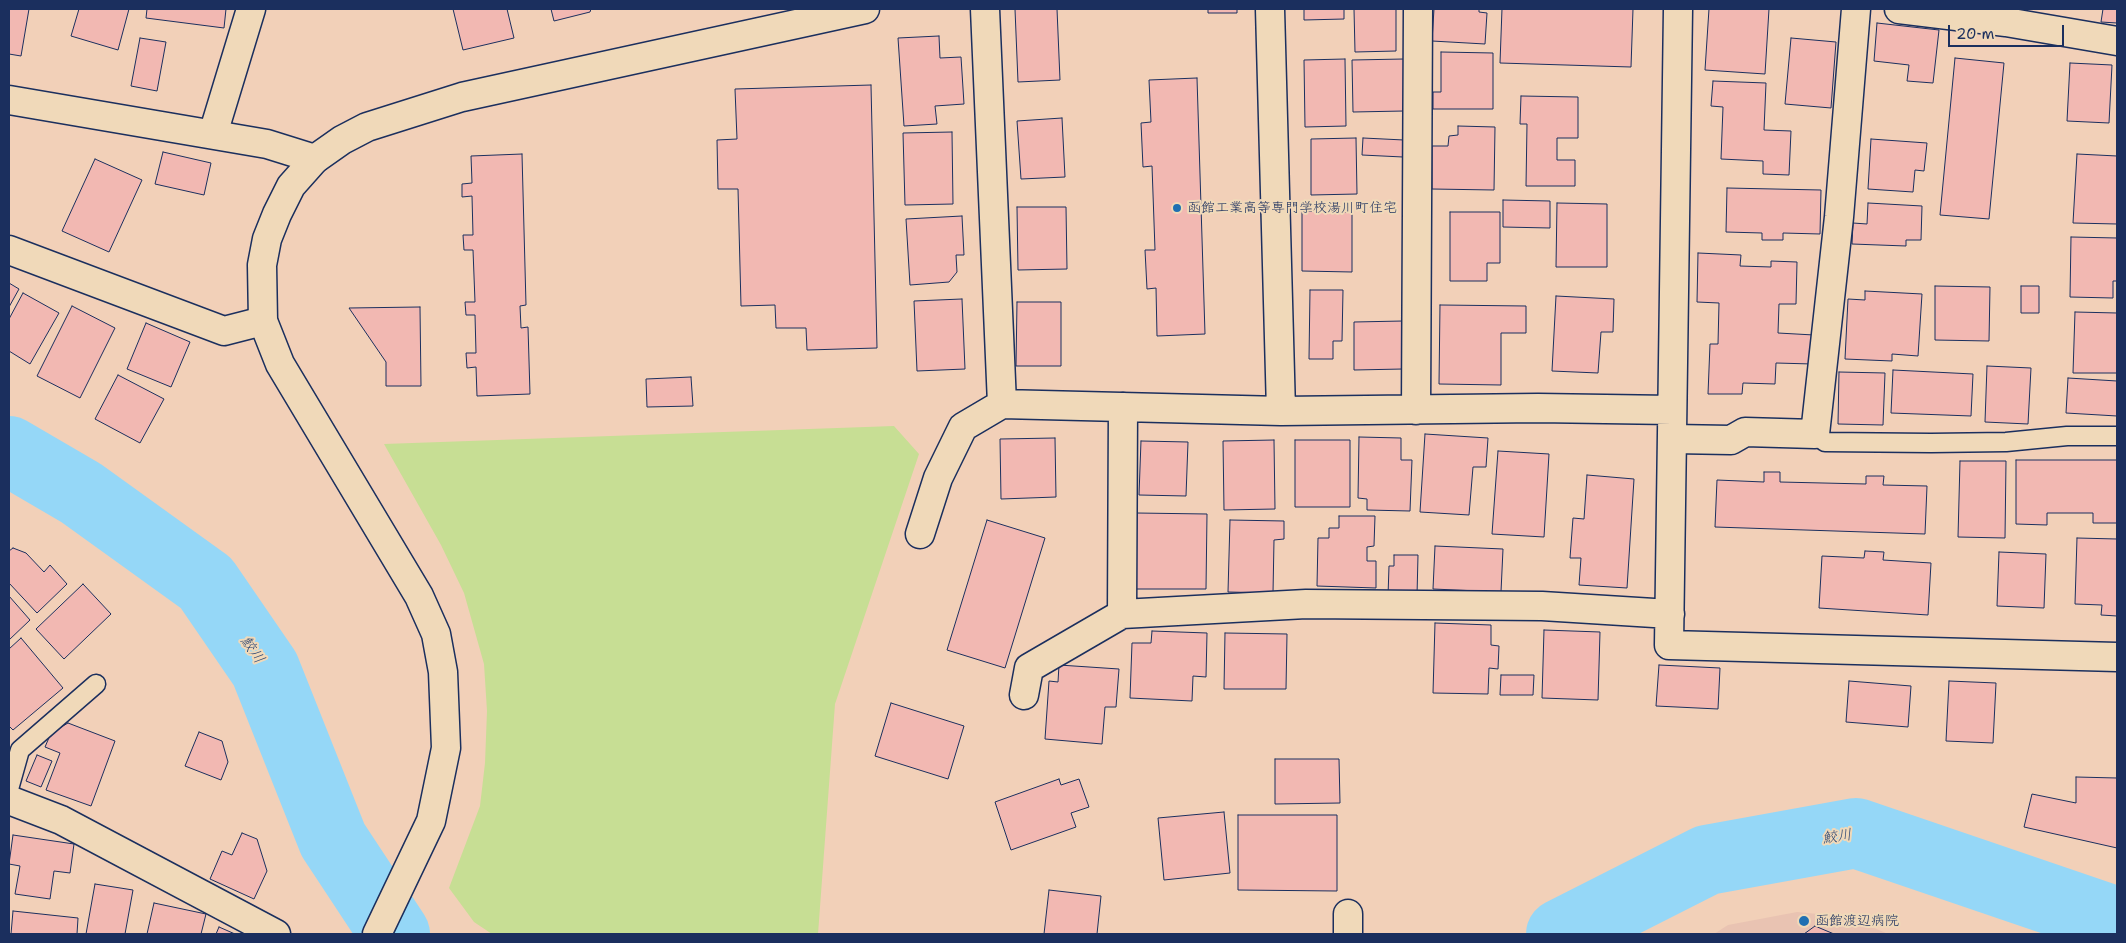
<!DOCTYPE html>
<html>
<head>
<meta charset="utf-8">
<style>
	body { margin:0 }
	#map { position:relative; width:2126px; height:943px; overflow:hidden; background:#f2d0b8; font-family:"Shantell Sans",sans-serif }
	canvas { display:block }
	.frame { position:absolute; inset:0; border:10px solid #1b2f5e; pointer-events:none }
	.scale { position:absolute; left:1948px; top:25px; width:116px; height:22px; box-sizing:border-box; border:2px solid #1b2f5e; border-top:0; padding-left:6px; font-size:15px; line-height:18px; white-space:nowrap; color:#1b2f5e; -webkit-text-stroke:4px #f0d9b9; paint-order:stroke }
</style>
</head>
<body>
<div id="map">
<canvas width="2126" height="943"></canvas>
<div class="frame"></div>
<div class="scale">20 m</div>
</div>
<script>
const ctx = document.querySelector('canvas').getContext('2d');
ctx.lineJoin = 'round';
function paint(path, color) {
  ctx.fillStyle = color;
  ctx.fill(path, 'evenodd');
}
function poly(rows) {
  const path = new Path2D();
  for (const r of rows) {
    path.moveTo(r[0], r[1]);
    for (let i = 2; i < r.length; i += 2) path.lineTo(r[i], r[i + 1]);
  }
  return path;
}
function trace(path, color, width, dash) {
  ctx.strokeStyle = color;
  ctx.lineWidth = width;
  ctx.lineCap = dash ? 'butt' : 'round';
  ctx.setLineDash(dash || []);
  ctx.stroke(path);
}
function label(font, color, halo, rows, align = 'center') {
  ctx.font = font + ' "Shantell Sans","Klee One",sans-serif';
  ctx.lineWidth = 4;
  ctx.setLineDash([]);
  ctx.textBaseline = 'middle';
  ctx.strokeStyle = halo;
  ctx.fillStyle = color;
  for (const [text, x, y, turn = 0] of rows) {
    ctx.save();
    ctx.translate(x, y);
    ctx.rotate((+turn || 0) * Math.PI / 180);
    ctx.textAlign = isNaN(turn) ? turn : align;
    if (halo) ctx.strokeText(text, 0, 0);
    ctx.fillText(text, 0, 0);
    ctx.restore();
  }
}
paint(poly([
	[1797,912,1849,917,1888,934,1714,934,1728,925]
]), '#e9c3b2');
paint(poly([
	[894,426,919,454,835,704,818,934,492,934,474,922,449,888,480,806,485,763,487,711,484,664,464,593,441,545,384,444]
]), '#c7de94');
trace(poly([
	[9,451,81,493,206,583,265,669,333,840,395,934],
	[1561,934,1707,860,1856,833,2117,922]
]), '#95d7f7', 70);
const building = poly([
	[9,9,29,9,21,56,9,54,9,9],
	[79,9,129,9,118,50,71,36,79,9],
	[147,9,226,9,224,28,146,18,147,9],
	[453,9,507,9,514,38,463,50,453,9],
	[551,9,591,9,590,12,554,21,551,9],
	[1015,9,1057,9,1060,80,1018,82,1015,9],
	[1208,9,1237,9,1237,13,1208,13,1208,9],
	[1304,9,1344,9,1344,19,1304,20,1304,9],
	[1354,9,1396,9,1396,51,1355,52,1354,9],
	[1434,9,1479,9,1479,12,1487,13,1485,44,1432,41,1434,9],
	[1502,9,1633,9,1631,67,1500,63,1502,9],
	[1709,9,1769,9,1765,74,1705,70,1709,9],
	[2103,9,2117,9,2117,23,2101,22,2103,9],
	[1877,23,1939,30,1933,83,1907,81,1909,65,1874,61,1877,23],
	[939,36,940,58,961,57,964,104,935,106,937,124,904,126,898,38,939,36],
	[140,38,166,42,157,91,131,86,140,38],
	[1791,38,1836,42,1831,108,1785,104,1791,38],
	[1441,52,1493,53,1493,109,1433,109,1433,92,1441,92,1441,52],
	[1955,58,2004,63,1989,219,1940,215,1955,58],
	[1345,59,1346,126,1305,127,1304,60,1345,59],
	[1404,59,1404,111,1353,112,1352,60,1404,59],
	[2070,63,2112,65,2109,123,2067,121,2070,63],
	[1197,78,1205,334,1157,336,1156,288,1147,289,1145,250,1155,250,1152,166,1143,167,1141,123,1151,122,1149,80,1197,78],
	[1713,81,1766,83,1764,130,1791,131,1789,175,1763,174,1763,161,1721,159,1723,107,1711,106,1713,81],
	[871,85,877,348,807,350,806,328,776,328,775,305,741,306,738,189,718,189,717,140,737,139,735,89,871,85],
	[1521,96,1578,97,1578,138,1557,138,1557,160,1575,160,1575,186,1526,186,1527,124,1520,124,1521,96],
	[1062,118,1065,177,1021,179,1017,121,1062,118],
	[1458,126,1495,127,1494,190,1432,189,1432,146,1448,146,1449,136,1458,135,1458,126],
	[952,132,953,204,905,205,903,133,952,132],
	[1356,138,1357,194,1311,195,1311,139,1356,138],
	[1363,138,1404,140,1403,157,1362,155,1363,138],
	[1871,139,1927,143,1924,171,1915,170,1913,192,1868,189,1871,139],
	[163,152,211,163,204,195,155,184,163,152],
	[522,154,526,305,520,306,521,328,528,327,530,394,477,396,476,367,467,368,466,353,476,353,475,315,466,315,465,302,475,302,473,250,464,250,463,235,473,235,472,196,462,197,462,184,472,183,471,156,522,154],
	[2077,154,2117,156,2117,224,2073,223,2077,154],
	[95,159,142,180,109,252,62,231,95,159],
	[1727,188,1821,190,1820,234,1783,233,1783,240,1762,240,1762,233,1726,232,1727,188],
	[1503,200,1550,201,1550,228,1503,227,1503,200],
	[1557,203,1607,204,1607,267,1556,267,1557,203],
	[1868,203,1922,206,1921,240,1906,240,1906,246,1852,244,1853,223,1867,224,1868,203],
	[1017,207,1066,207,1067,269,1018,270,1017,207],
	[1302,211,1352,212,1352,272,1302,271,1302,211],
	[1450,212,1500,212,1500,263,1487,263,1487,281,1450,281,1450,212],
	[962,216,964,255,956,255,957,272,949,282,910,285,906,219,962,216],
	[2071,237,2117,238,2117,281,2113,281,2113,298,2070,297,2071,237],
	[1698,253,1741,255,1740,266,1771,267,1771,261,1797,262,1796,304,1779,304,1778,333,1814,335,1812,364,1776,363,1775,384,1743,383,1742,394,1708,394,1710,344,1718,344,1719,303,1697,302,1698,253],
	[9,283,19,289,9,307,9,283],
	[1935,286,1990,287,1989,341,1935,340,1935,286],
	[2021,286,2039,286,2039,313,2021,313,2021,286],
	[1310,290,1343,290,1342,341,1333,341,1333,359,1309,359,1310,290],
	[1865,291,1922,294,1918,356,1892,354,1892,361,1845,359,1848,299,1865,300,1865,291],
	[23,293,59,313,30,364,9,351,9,319,23,293],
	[1556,296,1614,299,1613,332,1601,332,1598,373,1552,371,1556,296],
	[962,299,965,369,917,371,914,301,962,299],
	[1017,302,1061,302,1061,366,1016,366,1017,302],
	[1440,305,1526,306,1526,333,1501,333,1501,385,1439,384,1440,305],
	[72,306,115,328,80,398,37,376,72,306],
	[420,307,421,386,386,386,386,362,349,308,420,307],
	[2075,312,2117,313,2117,373,2073,373,2075,312],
	[1403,321,1403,369,1354,370,1354,322,1403,321],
	[146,323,190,342,171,387,127,369,146,323],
	[1987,366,2031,368,2028,424,1985,422,1987,366],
	[1893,370,1973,374,1971,416,1891,413,1893,370],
	[1839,372,1885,373,1883,425,1838,424,1839,372],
	[118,375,164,399,140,443,95,419,118,375],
	[691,377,693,406,647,407,646,379,691,377],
	[2068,378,2117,381,2117,416,2066,413,2068,378],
	[1425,434,1488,438,1486,467,1473,467,1469,515,1420,512,1425,434],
	[1359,437,1401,438,1401,460,1412,460,1410,511,1367,510,1367,499,1358,498,1359,437],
	[1055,438,1056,497,1001,499,1000,439,1055,438],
	[1274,440,1275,509,1224,510,1223,441,1274,440],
	[1295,440,1350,440,1350,507,1295,507,1295,440],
	[1141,441,1188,442,1186,496,1139,495,1141,441],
	[1498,451,1549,454,1544,537,1492,534,1498,451],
	[2016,460,2117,460,2117,523,2093,523,2093,513,2047,513,2047,525,2016,524,2016,460],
	[1960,461,2006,461,2005,538,1958,537,1960,461],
	[1764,472,1780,472,1780,482,1866,484,1866,476,1884,476,1883,485,1927,486,1925,534,1715,527,1717,480,1764,482,1764,472],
	[1587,475,1634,479,1627,588,1579,585,1581,558,1570,558,1573,518,1584,519,1587,475],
	[1136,513,1207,514,1206,589,1134,589,1136,513],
	[1339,516,1375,516,1374,546,1367,547,1367,561,1376,561,1376,588,1317,586,1318,538,1329,538,1329,528,1339,528,1339,516],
	[987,520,1045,538,1005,668,947,650,987,520],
	[1230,520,1284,521,1284,539,1274,540,1273,593,1228,592,1230,520],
	[2077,538,2117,539,2117,616,2101,615,2102,605,2075,604,2077,538],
	[1435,546,1503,549,1501,592,1433,589,1435,546],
	[13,548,26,553,44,572,50,565,67,584,37,613,9,583,9,551,13,548],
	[1865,551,1884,552,1883,560,1931,563,1928,615,1819,608,1822,556,1864,558,1865,551],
	[1999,552,2046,554,2044,608,1997,606,1999,552],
	[1394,555,1418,555,1417,596,1388,596,1389,566,1394,566,1394,555],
	[83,584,111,614,64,659,36,629,83,584],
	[9,596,30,620,9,640,9,596],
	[1435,623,1491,625,1491,645,1499,646,1498,669,1489,668,1488,694,1433,693,1435,623],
	[1544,630,1600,632,1598,700,1542,698,1544,630],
	[1152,631,1207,633,1206,677,1193,676,1192,701,1130,698,1132,643,1151,643,1152,631],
	[1225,633,1287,634,1286,689,1224,689,1225,633],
	[21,638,63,688,13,730,9,726,9,649,21,638],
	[1059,665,1119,669,1116,707,1105,707,1102,744,1045,739,1049,681,1058,682,1059,665],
	[1659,665,1720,668,1718,709,1656,706,1659,665],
	[1501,675,1534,675,1533,695,1500,695,1501,675],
	[1849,681,1911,686,1908,727,1846,722,1849,681],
	[1949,681,1996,683,1993,743,1946,741,1949,681],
	[891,703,964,726,948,779,875,756,891,703],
	[68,723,115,741,91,806,46,790,60,753,45,747,51,733,68,723],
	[199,732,222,741,228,762,221,780,185,766,199,732],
	[37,755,52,761,41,787,26,781,37,755],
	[1275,759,1339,759,1340,803,1275,804,1275,759],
	[2076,777,2117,778,2117,848,2024,827,2032,794,2076,803,2076,777],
	[1059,779,1061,785,1079,779,1089,807,1071,813,1076,827,1011,850,995,802,1059,779],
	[1224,812,1230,873,1164,880,1158,818,1224,812],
	[1238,815,1337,815,1337,891,1238,890,1238,815],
	[242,833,257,839,267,871,254,899,210,879,222,851,232,855,242,833],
	[13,835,74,844,70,873,54,871,50,899,15,894,20,866,9,864,13,835],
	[95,884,133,890,125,934,86,934,95,884],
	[1049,890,1101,896,1097,934,1044,934,1049,890],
	[154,903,206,914,201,934,147,934,154,903],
	[13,911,78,918,77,934,11,934,13,911],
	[1815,926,1834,934,1804,934,1815,926],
	[219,927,235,934,216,934,219,927]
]);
paint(building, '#f2b8b2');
trace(building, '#1b2f5e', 1);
const lane = poly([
	[1815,434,1825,442,1931,443,2006,442,2067,436,2117,436],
	[9,789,20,750,96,684]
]);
const street = poly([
	[985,9,1002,404],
	[1270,9,1281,411],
	[1678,9,1669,645,2117,657],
	[1899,9,2006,22,2117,41],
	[9,100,267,144,315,159],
	[213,134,251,9],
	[9,250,224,331,263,321],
	[1416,410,1418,9],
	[1673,439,1731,440,1745,432,1815,434,1839,217,1856,9],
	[920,534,938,478,963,427,1002,404,1281,411,1538,408,1672,410],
	[1122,614,1123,407],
	[1024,695,1029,668,1122,614,1306,604,1542,606,1670,614],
	[9,800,61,820,276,934],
	[1348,914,1348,934]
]);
const secondary = poly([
	[377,934,431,821,446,748,443,672,436,634,419,596,280,364,263,321,262,265,267,239,277,214,291,186,315,159,342,140,367,127,462,97,865,9]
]);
trace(lane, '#1b2f5e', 21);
trace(street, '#1b2f5e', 31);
trace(secondary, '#1b2f5e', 31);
trace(lane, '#f0d9b9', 18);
trace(street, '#f0d9b9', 28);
trace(secondary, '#f0d9b9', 28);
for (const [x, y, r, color] of [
	[1177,208,5,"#1f6fb2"],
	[1804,921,6,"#1f6fb2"]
]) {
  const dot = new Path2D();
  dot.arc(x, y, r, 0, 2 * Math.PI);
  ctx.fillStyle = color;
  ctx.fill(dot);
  trace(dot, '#f0d9b9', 2);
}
label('14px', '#1b2f5e', '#f0d9b9', [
	["函館工業高等専門学校湯川町住宅",1187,208],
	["函館渡辺病院",1815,921]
], 'left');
label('italic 15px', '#2d4875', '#f0d9b9', [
	["鮫川",252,650,55],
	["鮫川",1837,837,-8]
]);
</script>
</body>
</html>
